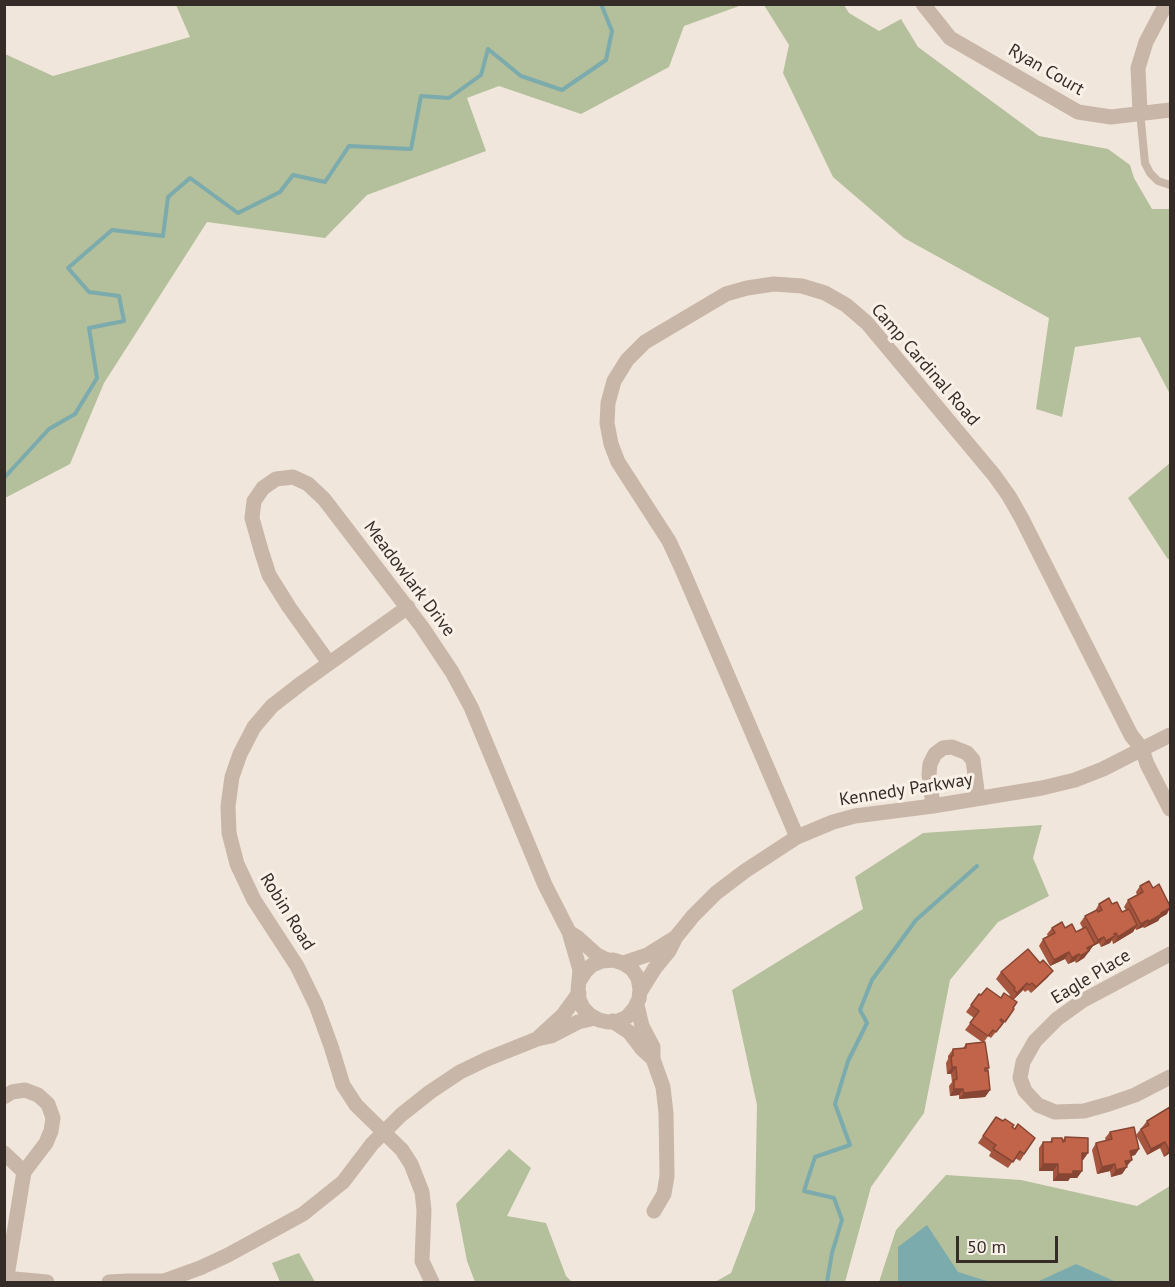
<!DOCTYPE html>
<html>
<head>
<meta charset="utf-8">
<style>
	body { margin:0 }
	#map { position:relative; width:1175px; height:1287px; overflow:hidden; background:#f1e6db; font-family:"PT Sans",sans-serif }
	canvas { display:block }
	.frame { position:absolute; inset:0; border:6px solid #352c28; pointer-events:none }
	.scale { position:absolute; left:956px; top:1236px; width:102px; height:27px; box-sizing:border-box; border:3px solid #352c28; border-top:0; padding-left:8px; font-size:18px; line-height:21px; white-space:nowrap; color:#352c28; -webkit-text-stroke:4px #f9f0e7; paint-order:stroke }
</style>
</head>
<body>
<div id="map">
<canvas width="1175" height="1287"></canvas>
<div class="frame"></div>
<div class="scale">50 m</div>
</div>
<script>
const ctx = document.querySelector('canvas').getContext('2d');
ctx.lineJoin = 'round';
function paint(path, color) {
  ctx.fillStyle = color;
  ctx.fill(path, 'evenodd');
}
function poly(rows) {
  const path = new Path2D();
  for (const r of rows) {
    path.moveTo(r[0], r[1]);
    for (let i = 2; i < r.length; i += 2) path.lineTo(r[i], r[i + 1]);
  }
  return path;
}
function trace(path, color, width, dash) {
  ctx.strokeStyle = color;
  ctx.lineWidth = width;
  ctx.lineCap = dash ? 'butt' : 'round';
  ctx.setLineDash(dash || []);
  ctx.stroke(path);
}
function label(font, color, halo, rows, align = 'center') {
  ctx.font = font + ' "PT Sans",sans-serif';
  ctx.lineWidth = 6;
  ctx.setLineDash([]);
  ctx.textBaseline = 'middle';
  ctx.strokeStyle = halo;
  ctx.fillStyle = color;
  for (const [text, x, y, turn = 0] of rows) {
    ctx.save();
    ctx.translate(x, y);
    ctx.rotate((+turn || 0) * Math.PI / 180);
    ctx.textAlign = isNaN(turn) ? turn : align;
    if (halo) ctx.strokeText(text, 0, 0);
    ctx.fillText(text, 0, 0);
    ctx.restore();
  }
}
paint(poly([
	[176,5,742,5,684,26,669,67,581,114,499,86,467,98,486,151,367,195,325,238,207,222,104,383,70,464,5,498,5,54,53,76,190,37],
	[764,5,844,5,849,13,879,31,901,19,918,47,1039,136,1108,149,1130,165,1134,178,1152,209,1170,209,1170,394,1140,337,1075,347,1062,417,1036,409,1049,318,904,238,833,177,783,73,789,45],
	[1170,463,1170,560,1167,558,1128,498],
	[1042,825,1033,858,1049,896,998,922,950,980,924,1113,871,1187,845,1282,715,1282,731,1273,755,1210,757,1105,732,990,863,909,855,877,923,833],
	[509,1149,531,1168,507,1216,546,1223,566,1276,572,1282,475,1282,467,1261,456,1204],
	[946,1175,1021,1180,1137,1206,1170,1186,1170,1282,879,1282,896,1230],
	[299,1253,315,1282,280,1282,272,1263]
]), '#b4bf9c');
paint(poly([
	[927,1225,958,1272,990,1282,898,1282,898,1247],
	[1076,1264,1114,1281,1109,1282,1037,1282]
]), '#7babad');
trace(poly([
	[4,478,49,429,75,414,97,378,89,328,124,321,119,296,89,292,68,268,112,230,163,236,168,197,190,178,238,213,280,192,293,175,325,182,349,146,411,149,421,96,449,98,481,75,488,49,521,76,562,90,606,60,612,31,601,4],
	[827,1282,832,1253,842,1220,834,1198,804,1191,815,1157,850,1145,835,1104,848,1061,867,1023,860,1010,872,980,916,920,977,866]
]), '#7babad', 4);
trace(poly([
	[1140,112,1145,163,1150,173,1158,181,1170,185]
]), '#c8b6a8', 8);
trace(poly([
	[923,4,950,38,1078,112,1111,117,1170,110],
	[1140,112,1138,68,1146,42,1166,4],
	[408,607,303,682,272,706,254,727,240,754,232,777,228,806,229,833,237,864,254,900,297,966,316,1005,331,1046,343,1085,356,1105,402,1150,411,1164,422,1192,424,1210,422,1261,432,1282],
	[329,663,289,607,269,575,261,550,252,518,254,501,263,488,276,479,293,477,308,484,324,499,422,627,452,672,471,707,545,885,569,932,580,970,578,990,579,999,583,1008,590,1015,599,1020,608,1022,618,1021,627,1017,634,1009,639,999,640,989,638,978,632,969,623,963,613,960,602,961,592,965,585,972,580,980],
	[933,806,929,774,930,764,935,754,943,748,952,747,967,753,973,760,978,798],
	[797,837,682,569,669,541,618,462,611,444,607,423,608,403,614,381,627,360,645,342,726,294,747,288,774,284,802,286,825,293,846,305,867,323,994,475,1009,496,1022,519,1131,735,1142,749,1147,764,1170,809],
	[569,932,577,937,597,955,607,960],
	[1170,954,1082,1001,1057,1019,1035,1041,1023,1062,1020,1078,1025,1091,1038,1105,1055,1112,1084,1111,1109,1104,1135,1095,1170,1077],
	[623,963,647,955,676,937],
	[640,992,655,968,669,951,676,937,693,916,716,893,745,871,797,837,833,822,855,816,933,806,1042,788,1075,780,1103,769,1170,735],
	[637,1005,642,1026,653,1047,653,1059,663,1087,666,1113,667,1176,664,1194,654,1211],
	[612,1021,629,1032,642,1049,653,1059],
	[539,1037,563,1015,579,993],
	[4,1097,12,1092,25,1090,38,1095,48,1104,53,1118,51,1131,46,1143,24,1172,6,1282],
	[4,1153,24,1172],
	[4,1278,47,1282],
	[109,1282,128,1281,165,1281],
	[161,1282,200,1268,228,1255,303,1214,343,1182,372,1144,401,1115,430,1092,460,1072,487,1059,537,1039,551,1036,578,1022,595,1018]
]), '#c8b6a8', 15);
paint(poly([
	[1140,886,1167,914,1160,918,1158,921,1144,928,1143,927,1136,930,1135,928,1133,932,1113,944,1112,940,1110,943,1101,947,1099,943,1093,946,1084,958,1076,963,1075,961,1068,964,1065,959,1050,966,1039,946,1043,939,1048,937,1047,934,1052,928,1076,932,1083,929,1080,923,1085,916,1095,911,1099,904,1112,904,1122,912,1126,910,1124,907,1128,900,1137,895,1136,892],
	[1001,972,1048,977,1031,993,1028,990,1025,992,1023,990,1013,1000,1013,1008,1014,1009,1000,1028,999,1028,991,1038,988,1036,984,1042,989,1068,987,1070,990,1090,985,1097,959,1099,959,1095,950,1096,949,1086,952,1082,951,1074,947,1074,946,1063,948,1059,948,1056,953,1049,963,1048,966,1044,982,1042,965,1030,974,1018,966,1012,979,994,981,995,1011,998,1009,996,1010,995,996,979],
	[1170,1107,1170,1153,1164,1157,1160,1148,1147,1155,1136,1135,1147,1121],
	[996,1117,1012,1127,1035,1138,1020,1161,1015,1158,1008,1168,989,1156,991,1152,978,1143],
	[1110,1132,1139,1149,1135,1155,1131,1156,1127,1166,1122,1174,1111,1177,1110,1171,1097,1174,1092,1150,1096,1143,1106,1141,1105,1138],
	[1065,1137,1088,1153,1083,1160,1082,1160,1082,1171,1077,1178,1070,1178,1068,1181,1053,1181,1053,1171,1039,1171,1039,1148,1043,1142,1050,1142,1052,1138,1062,1141]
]), '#a6563f');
paint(poly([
	[1170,908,1167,914,1160,918,1158,921,1144,928,1148,922],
	[1148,920,1143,927,1136,930,1141,924],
	[1137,925,1133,932,1113,944,1118,937],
	[1116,933,1110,943,1101,947,1106,941],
	[1104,937,1099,943,1093,946,1084,958,1076,963,1087,948,1094,945,1098,940],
	[1069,952,1065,959,1050,966,1054,960],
	[1079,954,1075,961,1068,964,1072,958],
	[1053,971,1048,977,1031,993,1036,987],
	[1027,983,1023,990,1013,1000,1017,993],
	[952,1067,956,1067,951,1074,947,1074],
	[954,1089,963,1089,959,1095,950,1096],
	[990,1090,985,1097,959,1099,964,1093],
	[1165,1142,1160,1148,1147,1155,1151,1149],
	[1139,1149,1135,1155,1125,1158,1130,1151],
	[1170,1149,1170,1153,1164,1157,1169,1150],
	[1082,1153,1088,1153,1083,1160,1077,1160],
	[1132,1160,1127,1166,1125,1161],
	[1043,1164,1058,1164,1053,1171,1039,1171],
	[1115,1164,1110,1171,1097,1174,1102,1167],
	[1127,1167,1122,1174,1111,1177,1116,1170],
	[1073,1171,1082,1171,1077,1178,1070,1178,1068,1181,1053,1181,1058,1174]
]), '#874633');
const building = poly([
	[1149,881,1153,888,1159,884,1170,906,1170,908,1161,913,1162,914,1148,922,1148,920,1141,924,1128,900,1143,892,1140,886,1149,881],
	[1109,898,1112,904,1117,902,1122,912,1129,909,1137,925,1118,937,1116,933,1114,934,1115,936,1106,941,1104,937,1098,940,1085,916,1097,910,1098,912,1102,910,1099,904,1109,898],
	[1062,922,1065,928,1072,924,1076,932,1086,927,1095,944,1087,948,1089,951,1080,956,1079,954,1072,958,1069,952,1054,960,1043,939,1055,933,1052,928,1062,922],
	[1028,949,1040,963,1043,960,1053,971,1036,987,1032,983,1029,985,1027,983,1017,993,1014,990,1015,988,1001,972,1028,949],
	[987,988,1001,998,1004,993,1017,1002,1013,1008,1014,1009,1005,1022,1001,1019,1000,1020,1003,1023,996,1032,993,1030,988,1036,970,1023,979,1011,971,1005,979,994,981,995,987,988],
	[985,1042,989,1068,985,1068,985,1071,988,1070,990,1090,964,1093,963,1089,954,1089,954,1080,957,1079,956,1067,952,1067,951,1056,953,1056,953,1049,966,1048,966,1044,985,1042],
	[1170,1107,1170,1149,1169,1150,1165,1142,1151,1149,1141,1129,1149,1125,1147,1121,1170,1107],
	[996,1117,1003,1121,1005,1119,1014,1125,1012,1127,1015,1129,1018,1124,1035,1138,1024,1154,1020,1151,1013,1162,993,1149,996,1145,983,1136,996,1117],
	[1134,1127,1139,1149,1130,1151,1132,1160,1125,1161,1127,1167,1116,1170,1115,1164,1102,1167,1096,1143,1112,1139,1110,1132,1134,1127],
	[1065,1137,1088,1138,1088,1153,1082,1153,1082,1171,1073,1171,1073,1174,1058,1174,1058,1164,1043,1164,1043,1142,1052,1142,1052,1138,1062,1138,1063,1142,1065,1141,1065,1137]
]);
paint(building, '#c16449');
trace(building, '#874633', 1.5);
label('18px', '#352c28', '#f9f0e7', [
	["Ryan Court",1046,70,30],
	["Camp Cardinal Road",925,365,49],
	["Meadowlark Drive",409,579,53],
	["Kennedy Parkway",906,790,-9],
	["Robin Road",287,912,58],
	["Eagle Place",1091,977,-31]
]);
</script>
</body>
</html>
